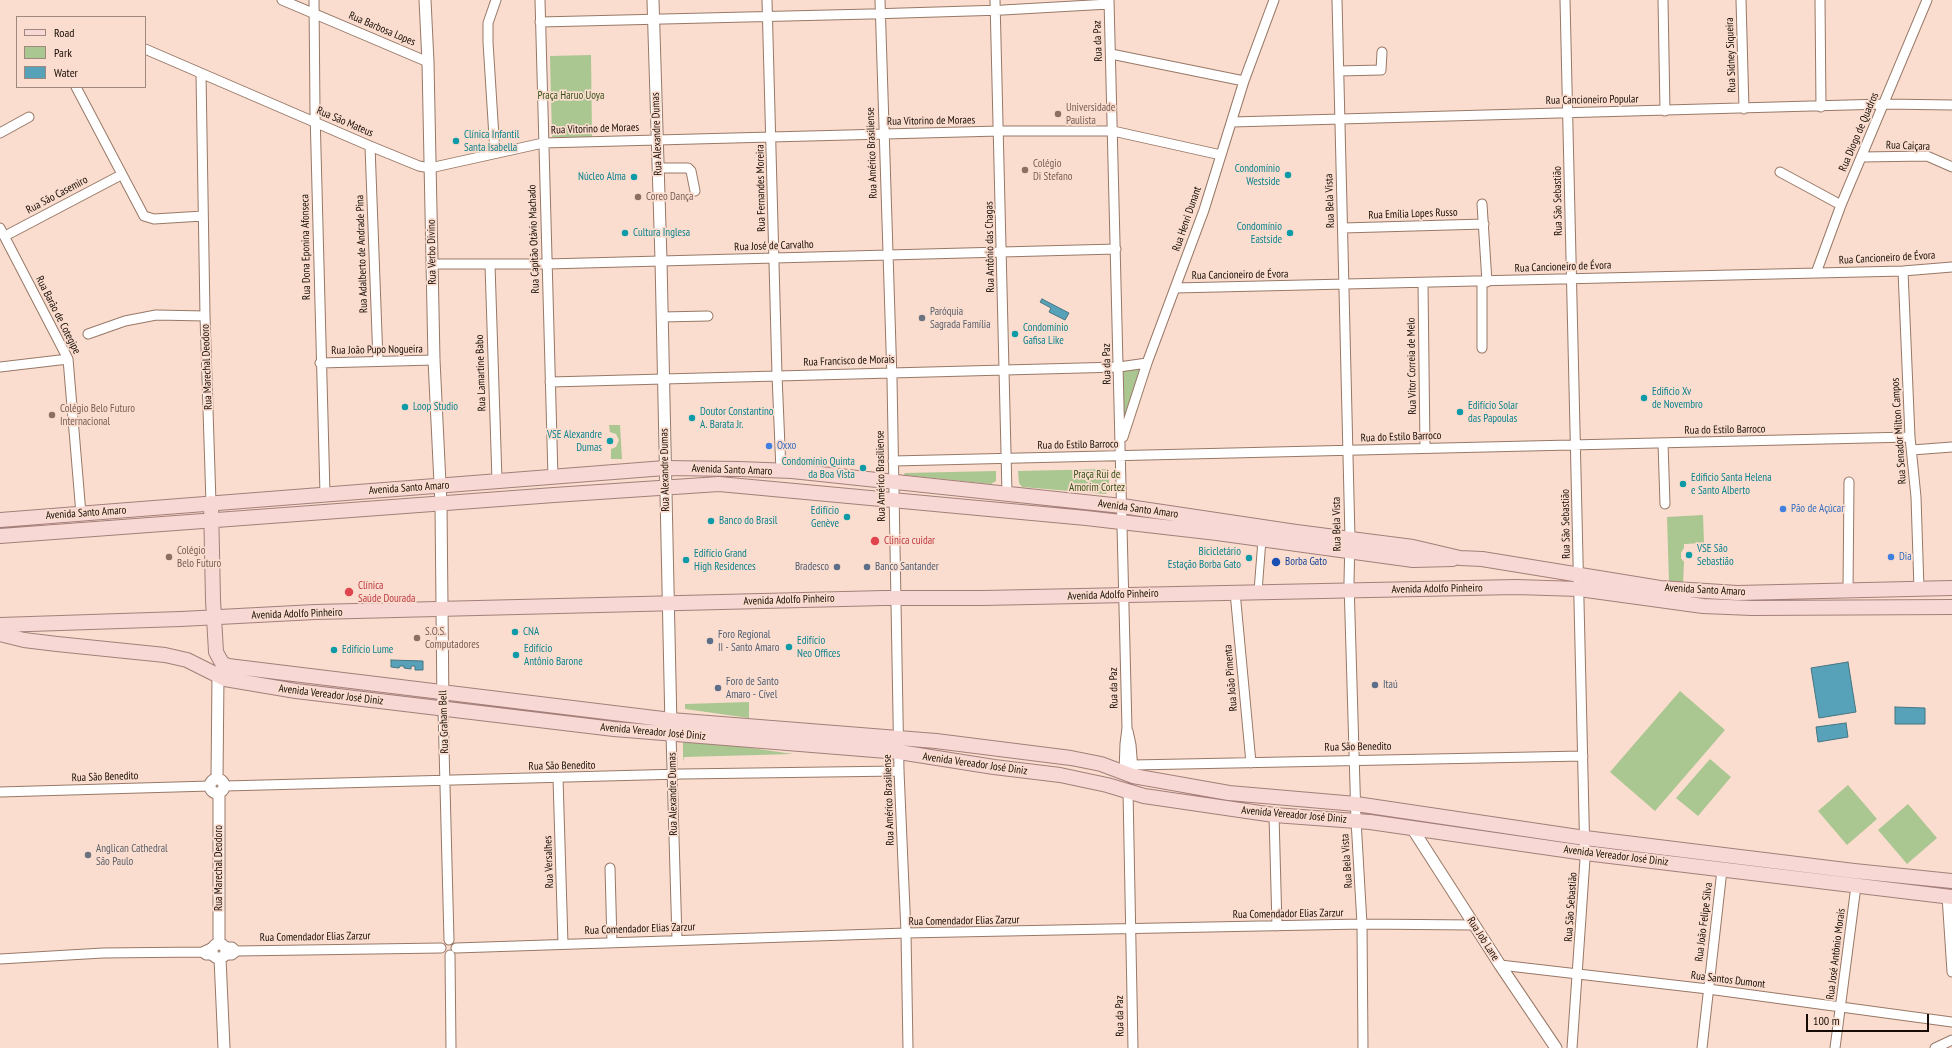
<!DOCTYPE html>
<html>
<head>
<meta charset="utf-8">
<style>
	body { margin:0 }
	#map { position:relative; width:1952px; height:1048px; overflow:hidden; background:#faddce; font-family:"PT Sans Narrow",sans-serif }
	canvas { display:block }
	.legend { position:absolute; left:16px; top:16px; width:130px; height:72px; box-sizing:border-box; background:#faddce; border:1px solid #9f897e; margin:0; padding:5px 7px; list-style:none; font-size:12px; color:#160b05 }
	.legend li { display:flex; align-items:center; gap:8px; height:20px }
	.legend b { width:20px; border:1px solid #9f897e }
	.scale { position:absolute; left:1806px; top:1014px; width:123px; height:18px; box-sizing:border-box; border:2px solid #160b05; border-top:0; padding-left:5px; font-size:12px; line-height:14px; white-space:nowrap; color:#160b05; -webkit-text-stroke:3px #faddce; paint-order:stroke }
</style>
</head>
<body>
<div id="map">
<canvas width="1952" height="1048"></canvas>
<ul class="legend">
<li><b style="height:5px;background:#f7d8d4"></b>Road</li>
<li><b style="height:11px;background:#aac691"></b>Park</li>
<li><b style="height:11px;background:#57a2b8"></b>Water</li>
</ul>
<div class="scale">100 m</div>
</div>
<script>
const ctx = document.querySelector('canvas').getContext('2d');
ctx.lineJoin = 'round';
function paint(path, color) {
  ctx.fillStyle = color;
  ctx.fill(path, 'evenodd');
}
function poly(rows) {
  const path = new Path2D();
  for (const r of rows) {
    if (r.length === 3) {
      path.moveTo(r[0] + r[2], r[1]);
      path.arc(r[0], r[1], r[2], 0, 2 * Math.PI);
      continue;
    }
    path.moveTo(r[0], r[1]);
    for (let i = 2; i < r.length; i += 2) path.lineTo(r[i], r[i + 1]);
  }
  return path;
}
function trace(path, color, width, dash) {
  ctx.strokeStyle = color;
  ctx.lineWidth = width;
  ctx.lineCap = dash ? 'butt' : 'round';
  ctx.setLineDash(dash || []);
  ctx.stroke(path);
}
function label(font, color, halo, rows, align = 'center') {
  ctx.font = font + ' "PT Sans Narrow",sans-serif';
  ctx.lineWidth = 3.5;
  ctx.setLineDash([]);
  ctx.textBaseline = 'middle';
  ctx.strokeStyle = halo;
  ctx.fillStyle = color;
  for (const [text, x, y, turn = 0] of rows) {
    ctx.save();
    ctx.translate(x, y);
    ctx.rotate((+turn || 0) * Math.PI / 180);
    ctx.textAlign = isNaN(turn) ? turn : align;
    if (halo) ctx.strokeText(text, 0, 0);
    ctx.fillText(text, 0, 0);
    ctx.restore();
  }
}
paint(poly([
	[591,55,592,137,552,137,550,56],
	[1145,365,1122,427,1120,369],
	[609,425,620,425,622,459,611,459,611,449,616,447,619,440,616,434,610,432],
	[1109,469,1109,490,1106,494,1022,487,1019,483,1018,471],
	[996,471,996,481,991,484,904,475,905,473],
	[1703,515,1704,543,1684,544,1684,548,1681,553,1681,558,1684,562,1683,583,1669,582,1667,517],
	[1680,691,1725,730,1655,811,1610,772],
	[749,702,749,718,685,709,685,704],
	[683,738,793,754,684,757,683,762],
	[1710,759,1731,777,1698,816,1676,798],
	[1848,785,1877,819,1847,845,1818,811],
	[1908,804,1937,838,1907,864,1878,830]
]), '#aac691');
const water = poly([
	[1042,299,1069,313,1065,320,1049,312,1051,308,1040,302,1042,299],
	[391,660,423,661,423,670,415,670,415,666,411,666,411,669,404,668,404,666,400,666,399,668,391,667,391,660],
	[1848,662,1856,712,1819,718,1811,668,1848,662],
	[1895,707,1925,708,1925,724,1895,724,1895,707],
	[1846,723,1848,737,1818,742,1816,727,1846,723]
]);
paint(water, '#57a2b8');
trace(water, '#447582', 1);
const pedestrian = poly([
	[1258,591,1262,540]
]);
const minor = poly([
	[282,0,428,62],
	[314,0,315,112,325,494],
	[540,0,553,477],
	[767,0,777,375,781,471],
	[880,0,892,379,899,771,906,933,908,1048],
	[995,0,1007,493],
	[1109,0,1127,728,1125,744,1124,773],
	[1337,0,1350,538,1349,582,1356,820,1362,924,1363,1048],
	[1565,0,1585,859,1572,1048],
	[1663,0,1665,111],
	[1741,0,1744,109],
	[1820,0,1821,107],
	[540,22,870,14,1003,10,1109,4],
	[145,49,370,146,419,166,430,168,543,143,999,131,1113,131,1221,155],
	[1111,54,1244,81],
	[1339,71,1381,70,1382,52],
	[201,74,205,316,211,503],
	[76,87,144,216,154,219,203,216],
	[1232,122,1884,104,1952,105],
	[0,133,29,117],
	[370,146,378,361],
	[495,153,488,42,488,23,496,0],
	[1862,157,1927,156,1952,167],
	[658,168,688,168,691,171,695,191],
	[1780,172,1841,205],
	[1482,204,1487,282],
	[0,228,68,359,81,514],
	[1343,228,1484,224],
	[5,236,121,175],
	[432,264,547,264,1116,249],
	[490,265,497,480],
	[1903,271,1910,437,1916,497,1919,589],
	[1816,273,1841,205,1927,0],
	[1423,283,1425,448],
	[1175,288,1903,271,1952,267],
	[662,317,708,316],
	[88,334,125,321,156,315,205,316],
	[1482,348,1482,282],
	[320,363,434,360],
	[0,367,68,359],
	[550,382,1119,367,1147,363],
	[1123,437,1147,363,1204,210,1244,81,1274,0],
	[1663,443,1665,504],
	[1912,450,1952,447],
	[893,461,1910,437],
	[1848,591,1849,482],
	[1235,592,1251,763],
	[443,709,449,940],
	[1128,731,1131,745,1133,770],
	[671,734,677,940],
	[1133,765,1583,756],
	[558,778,563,944],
	[225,786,682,774,899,771],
	[1128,791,1133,1048],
	[0,792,210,786],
	[1274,815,1277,926],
	[610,868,612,943],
	[1947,896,1952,972],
	[225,947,232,947,237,951,441,948],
	[456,948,906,933,1362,924,1473,925],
	[202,952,213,947],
	[225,955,232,955,237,951],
	[450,955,451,1048],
	[0,959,103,953,202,952,206,955,213,955],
	[1500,965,1708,989,1952,1022],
	[1702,1048,1722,870],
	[1835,1048,1856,886],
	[1935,1048,1952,1040]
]);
const tertiary = poly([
	[425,0,428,62,434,360,441,504,443,709],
	[653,0,661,260,671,727],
	[217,778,218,676],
	[217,786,7],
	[219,793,219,943],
	[1412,828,1500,965,1556,1048],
	[219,951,7],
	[220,958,224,1048]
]);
const primary = poly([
	[211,503,213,600,216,652,222,663,228,666,671,720,936,741,1071,758,1101,764,1133,776,1229,793,1356,804,1585,838,1854,871,1952,881],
	[0,520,665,468,739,469,792,471,1122,506,1296,532,1413,547,1460,558,1482,559,1660,588,1737,593,1952,588],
	[0,536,554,495,719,484,1086,518,1217,533,1413,560,1453,559],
	[0,625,181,619,315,612,884,598,983,598,1516,587,1579,589,1703,606,1752,608,1952,607],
	[0,634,24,640,57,644,165,655,187,660,225,679,296,691,614,729,899,752,994,767,1060,775,1107,785,1144,796,1274,815,1370,822,1585,853,1952,897]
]);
trace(pedestrian, '#987867', 9);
trace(minor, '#987867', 11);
trace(tertiary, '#987867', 13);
trace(primary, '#a47f79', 16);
trace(pedestrian, '#fff', 7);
trace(minor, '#fff', 9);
trace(tertiary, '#fff', 11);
trace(primary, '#f7d8d4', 14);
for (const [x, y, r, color] of [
	[1058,114,4,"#8d6e63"],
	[456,141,4,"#0f9aa8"],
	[1025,170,4,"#8d6e63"],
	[1288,175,4,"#0f9aa8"],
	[634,177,4,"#0f9aa8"],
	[638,197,4,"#8d6e63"],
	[625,233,4,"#0f9aa8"],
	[1290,233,4,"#0f9aa8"],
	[922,318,4,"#6b7280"],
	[1015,334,4,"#0f9aa8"],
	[1644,398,4,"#0f9aa8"],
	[405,407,4,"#0f9aa8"],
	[1460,412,4,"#0f9aa8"],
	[52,415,4,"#8d6e63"],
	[692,418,4,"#0f9aa8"],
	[610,441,4,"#0f9aa8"],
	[769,446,4,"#3f7fe0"],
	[863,468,4,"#0f9aa8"],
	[1683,484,4,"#0f9aa8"],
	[1783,509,4,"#3f7fe0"],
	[847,517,4,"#0f9aa8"],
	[711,521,4,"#0f9aa8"],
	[875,541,5,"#e0444e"],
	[1689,555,4,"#0f9aa8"],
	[169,557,4,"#8d6e63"],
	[1891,557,4,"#3f7fe0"],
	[1249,558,4,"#0f9aa8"],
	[686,560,4,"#0f9aa8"],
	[1276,562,5,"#1a4fb4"],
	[837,567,4,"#5c6f8a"],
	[867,567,4,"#5c6f8a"],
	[349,592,5,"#e0444e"],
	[515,632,4,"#0f9aa8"],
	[417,638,4,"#8d6e63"],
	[710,641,4,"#5c6f8a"],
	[789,647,4,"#0f9aa8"],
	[334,650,4,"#0f9aa8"],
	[516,655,4,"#0f9aa8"],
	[1375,685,4,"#5c6f8a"],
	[718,688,4,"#5c6f8a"],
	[88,855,4,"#6b7280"]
]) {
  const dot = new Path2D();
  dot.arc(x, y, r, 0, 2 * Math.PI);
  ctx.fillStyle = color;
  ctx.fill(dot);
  trace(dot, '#faddce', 1.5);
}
label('11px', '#160b05', '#faddce', [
	["Rua Barbosa Lopes",382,29,23],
	["Rua da Paz",1098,41,-92],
	["Rua Sidney Siqueira",1731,55,-92],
	["Rua Cancioneiro Popular",1592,100,-1],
	["Rua Vitorino de Moraes",931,121,-1],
	["Rua São Mateus",345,122,23],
	["Rua Vitorino de Moraes",595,129,-2],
	["Rua Diogo de Quadros",1859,132,-67],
	["Rua Alexandre Dumas",657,134,-92],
	["Rua Caiçara",1908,146,2],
	["Rua Américo Brasiliense",872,153,-92],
	["Rua Fernandes Moreira",761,188,-91],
	["Rua São Casemiro",57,195,-28],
	["Rua Bela Vista",1330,201,-92],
	["Rua São Sebastião",1558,201,-91],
	["Rua Emília Lopes Russo",1413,214,-2],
	["Rua Henri Dunant",1187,219,-71],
	["Rua Capitão Otávio Machado",534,239,-92],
	["Rua José de Carvalho",774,246,-2],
	["Rua Dona Eponina Afonseca",306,247,-91],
	["Rua Antônio das Chagas",990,247,-91],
	["Rua Verbo Divino",432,252,-91],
	["Rua Adalberto de Andrade Pina",362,254,-92],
	["Rua Cancioneiro de Évora",1887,258,-3],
	["Rua Cancioneiro de Évora",1563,267,-2],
	["Rua Cancioneiro de Évora",1240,275,-1],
	["Rua Barão de Cotegipe",58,315,63],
	["Rua João Pupo Nogueira",377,350,-1],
	["Rua Francisco de Morais",849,361,-2],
	["Rua da Paz",1107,364,-91],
	["Rua Vitor Correia de Melo",1412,366,-91],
	["Rua Marechal Deodoro",207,367,-92],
	["Rua Lamartine Babo",481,373,-92],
	["Rua do Estilo Barroco",1725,430,-1],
	["Rua Senador Milton Campos",1899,431,-94],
	["Rua do Estilo Barroco",1401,437,-2],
	["Rua do Estilo Barroco",1078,445,-1],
	["Rua Alexandre Dumas",665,470,-91],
	["Avenida Santo Amaro",732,470,2],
	["Rua Américo Brasiliense",881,476,-91],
	["Avenida Santo Amaro",409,488,-4],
	["Avenida Santo Amaro",1138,509,8],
	["Avenida Santo Amaro",86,513,-4],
	["Rua Bela Vista",1337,524,-91],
	["Rua São Sebastião",1566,524,-91],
	["Avenida Adolfo Pinheiro",1437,589,-1],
	["Avenida Santo Amaro",1705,590,3],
	["Avenida Adolfo Pinheiro",1113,595,-2],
	["Avenida Adolfo Pinheiro",789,600,-2],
	["Avenida Adolfo Pinheiro",297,614,-2],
	["Rua João Pimenta",1231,678,-95],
	["Rua da Paz",1114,688,-91],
	["Avenida Vereador José Diniz",331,695,7],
	["Rua Graham Bell",444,722,-92],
	["Avenida Vereador José Diniz",653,732,5],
	["Rua São Benedito",1358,747,-1],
	["Avenida Vereador José Diniz",975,764,8],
	["Rua São Benedito",562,766,-1],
	["Rua São Benedito",105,777,-2],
	["Rua Alexandre Dumas",673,794,-91],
	["Rua Américo Brasiliense",889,800,-92],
	["Avenida Vereador José Diniz",1294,815,5],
	["Avenida Vereador José Diniz",1616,856,7],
	["Rua Bela Vista",1347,861,-94],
	["Rua Versalhes",549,862,-92],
	["Rua Marechal Deodoro",219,868,-90],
	["Rua São Sebastião",1571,907,-86],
	["Rua Comendador Elias Zarzur",1288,914,-1],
	["Rua Comendador Elias Zarzur",964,921,-1],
	["Rua João Felipe Silva",1704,922,-83],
	["Rua Comendador Elias Zarzur",640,929,-2],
	["Rua Comendador Elias Zarzur",315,937,-1],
	["Rua Job Lane",1483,939,57],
	["Rua José Antônio Morais",1836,954,-83],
	["Rua Santos Dumont",1728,980,7],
	["Rua da Paz",1120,1016,-91]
]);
label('11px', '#375118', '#faddce', [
	["Praça Haruo Uoya",571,96],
	["Praça Rui de",1097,475],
	["Amorim Cortez",1097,488]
]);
label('11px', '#785e54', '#faddce', [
	["Universidade",1066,108],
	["Paulista",1066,121],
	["Colégio",1033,164],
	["Di Stefano",1033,177],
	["Coreo Dança",646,197],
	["Colégio Belo Futuro",60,409],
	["Internacional",60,422],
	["Colégio",177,551],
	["Belo Futuro",177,564],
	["S.O.S.",425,632],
	["Computadores",425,645]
], 'left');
label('11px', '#0d838f', '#faddce', [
	["Clínica Infantil",464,135],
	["Santa Isabella",464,148],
	["Condomínio",1280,169,"right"],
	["Westside",1280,182,"right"],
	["Núcleo Alma",626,177,"right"],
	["Condomínio",1282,227,"right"],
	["Eastside",1282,240,"right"],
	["Cultura Inglesa",633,233],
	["Condomínio",1023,328],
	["Gafisa Like",1023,341],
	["Edificio Xv",1652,392],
	["de Novembro",1652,405],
	["Edifício Solar",1468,406],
	["das Papoulas",1468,419],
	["Loop Studio",413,407],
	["Doutor Constantino",700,412],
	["A. Barata Jr.",700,425],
	["VSE Alexandre",602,435,"right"],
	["Dumas",602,448,"right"],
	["Condomínio Quinta",855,462,"right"],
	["da Boa Vista",855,475,"right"],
	["Edificio Santa Helena",1691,478],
	["e Santo Alberto",1691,491],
	["Edifício",839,511,"right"],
	["Genève",839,524,"right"],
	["Banco do Brasil",719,521],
	["VSE São",1697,549],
	["Sebastião",1697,562],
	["Bicicletário",1241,552,"right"],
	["Estação Borba Gato",1241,565,"right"],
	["Edifício Grand",694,554],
	["High Residences",694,567],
	["CNA",523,632],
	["Edifício",797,641],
	["Neo Offices",797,654],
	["Edifício",524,649],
	["Antônio Barone",524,662],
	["Edifício Lume",342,650]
], 'left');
label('11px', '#5b616d', '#faddce', [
	["Paróquia",930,312],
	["Sagrada Família",930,325],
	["Anglican Cathedral",96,849],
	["São Paulo",96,862]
], 'left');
label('11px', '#366cbe', '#faddce', [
	["Oxxo",777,446],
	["Pão de Açúcar",1791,509],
	["Dia",1899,557]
], 'left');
label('11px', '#be3a42', '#faddce', [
	["Clinica cuidar",884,541],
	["Clínica",358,586],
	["Saúde Dourada",358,599]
], 'left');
label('11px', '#164399', '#faddce', [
	["Borba Gato",1285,562]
], 'left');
label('11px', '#4e5e75', '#faddce', [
	["Bradesco",829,567,"right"],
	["Banco Santander",875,567],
	["Foro Regional",718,635],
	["II - Santo Amaro",718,648],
	["Foro de Santo",726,682],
	["Amaro - Cível",726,695],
	["Itaú",1383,685]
], 'left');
</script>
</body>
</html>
